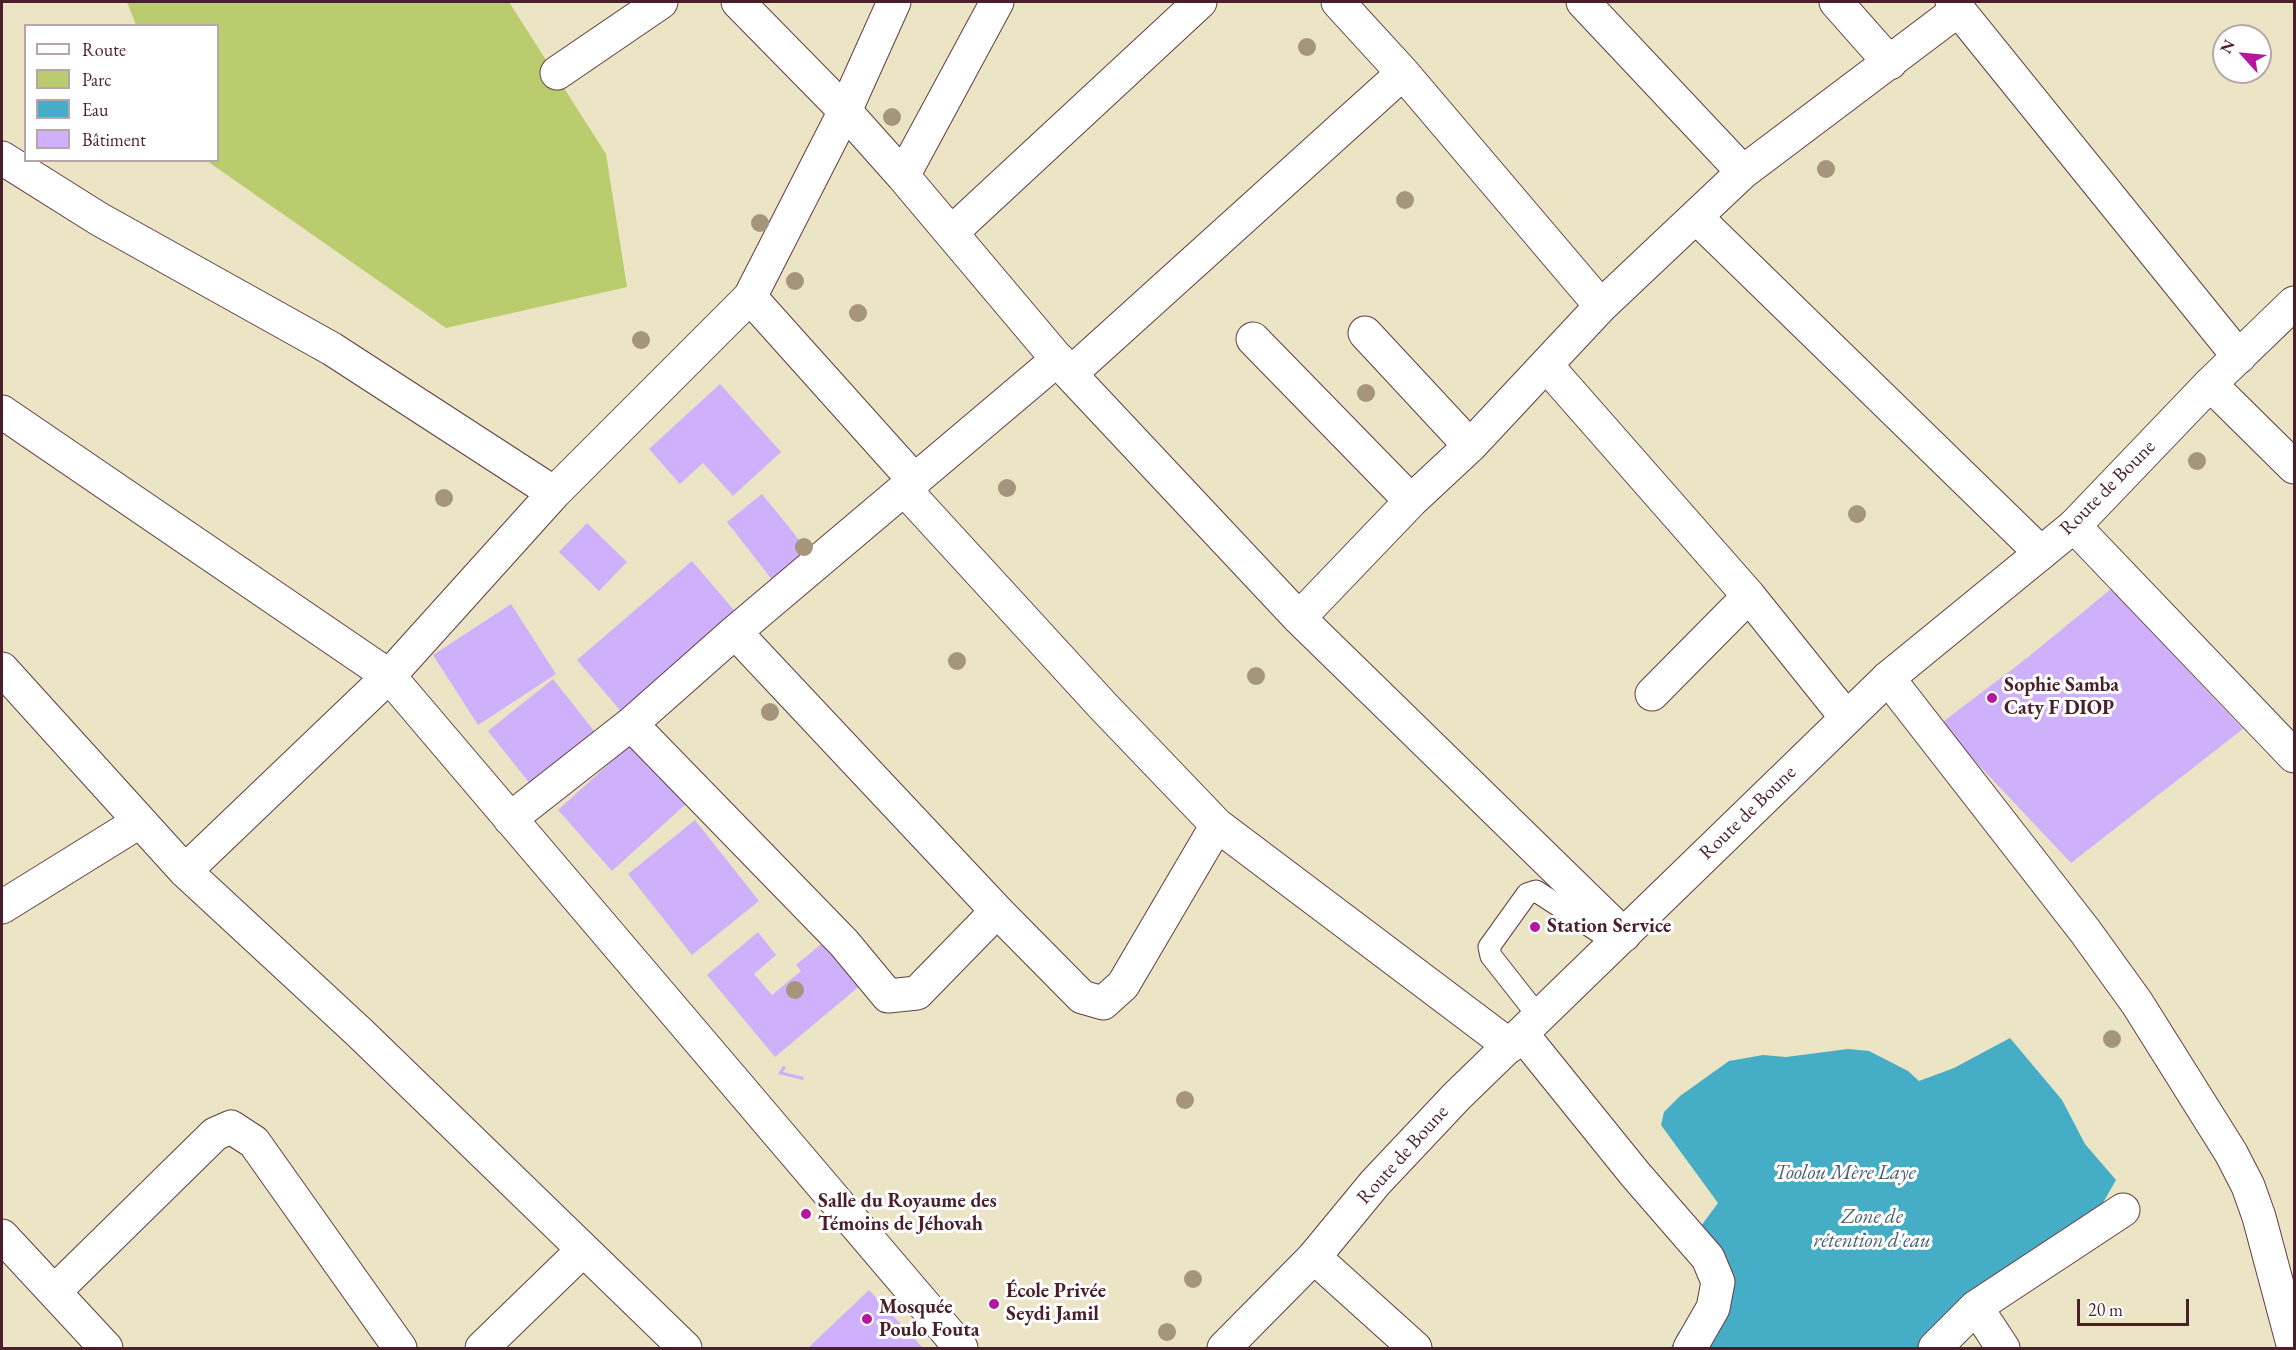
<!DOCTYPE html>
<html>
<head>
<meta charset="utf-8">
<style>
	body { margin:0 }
	#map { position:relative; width:2296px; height:1350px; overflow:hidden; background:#ebe5c5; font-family:"EB Garamond",serif }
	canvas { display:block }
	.frame { position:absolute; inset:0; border:3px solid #4a1f2b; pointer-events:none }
	.legend { position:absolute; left:24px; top:24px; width:195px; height:138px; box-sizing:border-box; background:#fff; border:2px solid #b7a5aa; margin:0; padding:8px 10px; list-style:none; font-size:18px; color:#4a1f2b }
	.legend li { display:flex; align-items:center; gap:12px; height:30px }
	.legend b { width:30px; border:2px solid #b7a5aa }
	.north { position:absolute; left:2212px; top:24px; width:60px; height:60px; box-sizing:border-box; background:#fff; border:2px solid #b7a5aa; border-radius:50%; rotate:297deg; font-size:16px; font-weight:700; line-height:24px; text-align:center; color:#4a1f2b }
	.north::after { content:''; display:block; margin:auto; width:21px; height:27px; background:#b5179e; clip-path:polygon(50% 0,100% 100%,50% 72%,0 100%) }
	.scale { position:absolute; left:2077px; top:1299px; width:112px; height:27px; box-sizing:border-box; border:3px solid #4a1f2b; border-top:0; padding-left:8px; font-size:18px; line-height:21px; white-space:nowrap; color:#4a1f2b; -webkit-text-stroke:4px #fff; paint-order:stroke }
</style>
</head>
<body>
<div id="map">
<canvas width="2296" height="1350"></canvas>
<div class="frame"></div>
<ul class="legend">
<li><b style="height:8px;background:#fff"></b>Route</li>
<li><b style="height:16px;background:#bbcc6e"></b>Parc</li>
<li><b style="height:16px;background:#45adc5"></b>Eau</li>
<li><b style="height:16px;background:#cfb0fb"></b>Bâtiment</li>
</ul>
<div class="north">N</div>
<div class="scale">20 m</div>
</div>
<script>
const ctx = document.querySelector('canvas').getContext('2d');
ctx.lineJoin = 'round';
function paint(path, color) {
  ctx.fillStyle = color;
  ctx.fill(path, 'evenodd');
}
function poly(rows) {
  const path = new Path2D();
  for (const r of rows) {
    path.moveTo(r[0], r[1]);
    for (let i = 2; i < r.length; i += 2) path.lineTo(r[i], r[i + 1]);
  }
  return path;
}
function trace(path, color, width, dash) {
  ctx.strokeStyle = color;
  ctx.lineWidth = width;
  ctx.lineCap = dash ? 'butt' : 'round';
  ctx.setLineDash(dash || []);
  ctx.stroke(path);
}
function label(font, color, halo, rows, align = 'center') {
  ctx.font = font + ' "EB Garamond",serif';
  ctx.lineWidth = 6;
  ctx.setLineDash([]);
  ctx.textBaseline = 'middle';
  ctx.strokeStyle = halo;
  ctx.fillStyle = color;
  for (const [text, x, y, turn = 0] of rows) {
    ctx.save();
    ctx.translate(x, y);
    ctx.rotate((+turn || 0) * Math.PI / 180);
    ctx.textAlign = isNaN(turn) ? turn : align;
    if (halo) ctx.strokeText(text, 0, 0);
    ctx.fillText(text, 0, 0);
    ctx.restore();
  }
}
paint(poly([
	[127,2,509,2,606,154,627,287,446,328,207,161,218,160,218,26,136,25]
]), '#bbcc6e');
paint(poly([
	[2010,1038,2062,1100,2085,1144,2116,1180,2100,1208,1925,1338,1918,1348,1671,1348,1678,1333,1729,1274,1701,1226,1718,1203,1661,1125,1664,1112,1680,1096,1729,1061,1763,1055,1786,1057,1848,1049,1869,1051,1908,1071,1919,1081,1954,1068]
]), '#45adc5');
paint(poly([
	[720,384,781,452,733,496,703,463,680,484,649,449],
	[762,494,809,552,773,581,727,522],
	[587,523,627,562,599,591,559,552],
	[692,561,740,617,625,716,577,660],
	[2111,589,2243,729,2071,863,1940,724,2027,658],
	[511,604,556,674,478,725,433,655],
	[553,679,599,737,535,790,488,731],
	[632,743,686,804,612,871,558,810],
	[695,820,759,901,692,955,628,874],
	[758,932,776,955,754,974,772,995,801,971,796,965,826,940,862,984,775,1057,707,975],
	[783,1066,786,1067,783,1072,804,1077,803,1080,778,1074],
	[869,1290,923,1348,808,1348]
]), '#cfb0fb');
const service = poly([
	[1539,1017,1491,956,1489,947,1527,894,1536,891,1616,943]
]);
const minor = poly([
	[738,2,845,111,903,176,1070,374,1299,618,1624,935],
	[1338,2,1403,73,1601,306],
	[1583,2,1743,172],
	[1836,2,1890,63],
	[1952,2,2239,357],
	[557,73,661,2],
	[2,158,99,219,332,349,554,493],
	[903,176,997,2],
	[1696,217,2041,553],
	[952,232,1200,2],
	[750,297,915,481],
	[1365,333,1470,446],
	[1253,339,1411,501],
	[1546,365,1749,596,1846,717],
	[1070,374,1403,73],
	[2210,384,2294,467],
	[2,412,389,676,961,1348],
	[905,490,1103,706,1217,825,1510,1046],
	[2074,526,2294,756],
	[1299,618,1411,501,1470,446,1601,306,1743,172,1958,10],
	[735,632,997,911,1082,997,1103,1003,1123,985,1217,825],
	[2,669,185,871,360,1033,685,1348],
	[1888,678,2085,931,2137,1003,2231,1153,2248,1186,2259,1217,2294,1348],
	[1652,694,1749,596],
	[631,724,844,943,888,996,917,993,997,911],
	[510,819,631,724,735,632,1058,359],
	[185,871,389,676,554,493,750,297,845,111,894,2],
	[2,907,139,822],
	[1522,1034,1635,1174,1708,1258,1718,1282,1713,1308,1690,1348],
	[2,1236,106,1348],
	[1314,1257,1415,1348],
	[55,1291,215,1134,231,1127,254,1142,400,1348],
	[1976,1307,2003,1348],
	[482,1348,583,1250],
	[1935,1348,1976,1307,2123,1210]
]);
const tertiary = poly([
	[1224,1348,1314,1257,1375,1183,1457,1096,1888,678,2074,526,2210,384,2294,303]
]);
trace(service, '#623d42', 23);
trace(minor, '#623d42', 35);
trace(tertiary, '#623d42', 35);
trace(service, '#fff', 21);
trace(minor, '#fff', 33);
trace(tertiary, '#fff', 33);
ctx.fillStyle = '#a5957b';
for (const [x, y] of [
	[1307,47],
	[892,117],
	[1826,169],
	[1405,200],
	[760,223],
	[795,281],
	[858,313],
	[641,340],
	[1366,393],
	[2197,461],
	[1007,488],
	[444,498],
	[1857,514],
	[804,547],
	[957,661],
	[1256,676],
	[770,712],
	[795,990],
	[2112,1039],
	[1185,1100],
	[1193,1279],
	[1167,1332]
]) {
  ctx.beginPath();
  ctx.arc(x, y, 9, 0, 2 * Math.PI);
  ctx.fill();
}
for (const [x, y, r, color] of [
	[1992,698,6,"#b5179e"],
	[1535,927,6,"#b5179e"],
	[806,1214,6,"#b5179e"],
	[994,1304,6,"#b5179e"],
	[867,1319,6,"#b5179e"]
]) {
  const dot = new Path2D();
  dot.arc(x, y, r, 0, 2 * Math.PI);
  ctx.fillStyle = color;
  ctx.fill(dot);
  trace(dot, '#fff', 2);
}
label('20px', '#4a1f2b', '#fff', [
	["Route de Boune",2108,488,-45],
	["Route de Boune",1748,813,-44],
	["Route de Boune",1403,1155,-48]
]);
label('bold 20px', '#4a1f2b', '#fff', [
	["Sophie Samba",2004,686],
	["Caty F DIOP",2004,709],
	["Station Service",1547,927],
	["Salle du Royaume des",818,1202],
	["Témoins de Jéhovah",818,1225],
	["École Privée",1006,1292],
	["Seydi Jamil",1006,1315],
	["Mosquée",879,1308],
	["Poulo Fouta",879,1331]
], 'left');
label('italic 21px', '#485f70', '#fff', [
	["Toolou Mère Laye",1845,1173],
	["Zone de",1872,1217],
	["rétention d'eau",1872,1241]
]);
</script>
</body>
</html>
